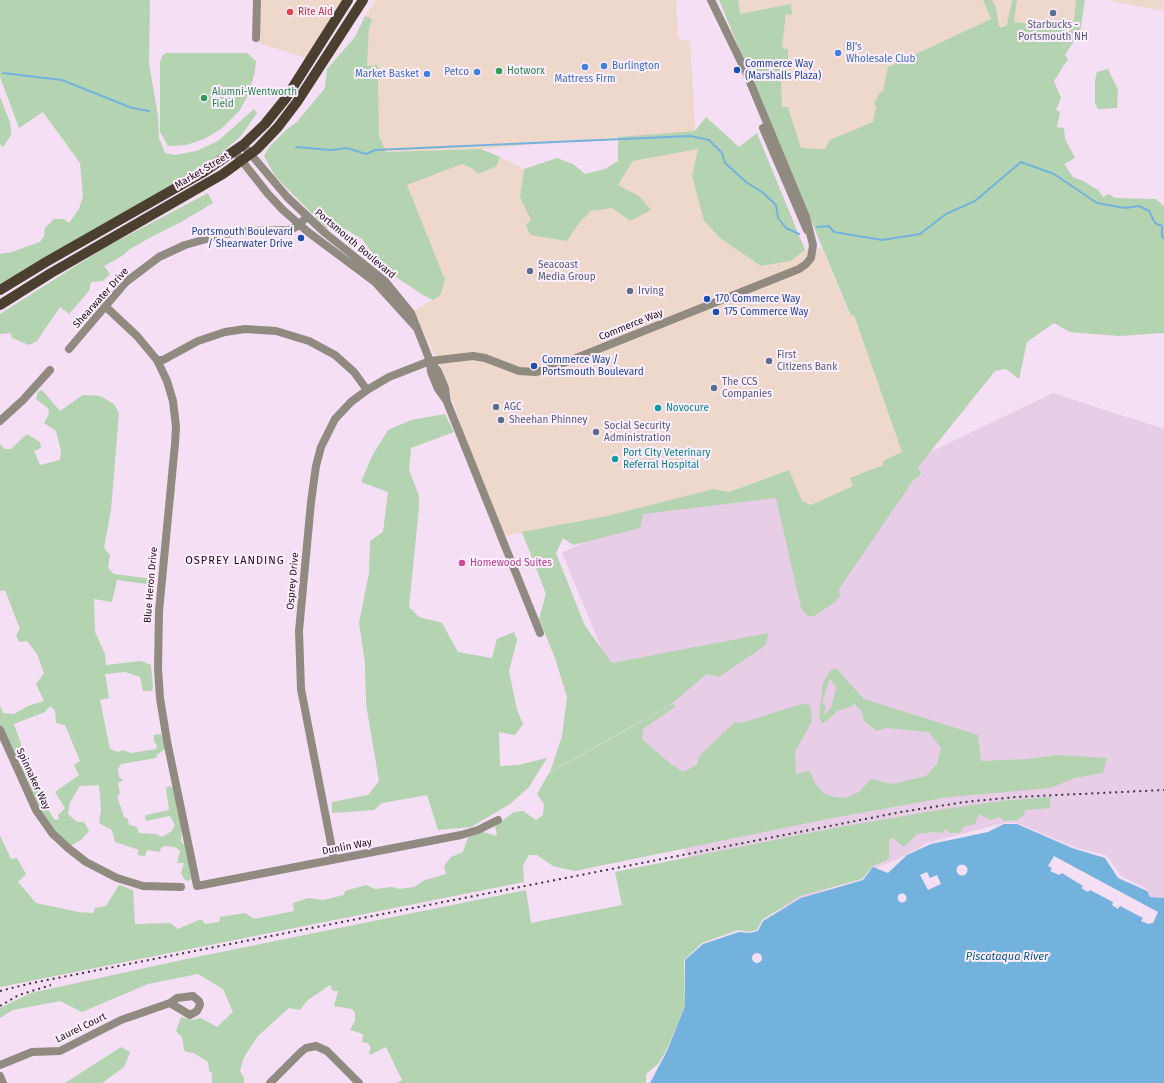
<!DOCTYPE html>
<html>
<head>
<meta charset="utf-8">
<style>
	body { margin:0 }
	canvas { display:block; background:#f4dff4 }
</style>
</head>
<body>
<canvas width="1164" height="1083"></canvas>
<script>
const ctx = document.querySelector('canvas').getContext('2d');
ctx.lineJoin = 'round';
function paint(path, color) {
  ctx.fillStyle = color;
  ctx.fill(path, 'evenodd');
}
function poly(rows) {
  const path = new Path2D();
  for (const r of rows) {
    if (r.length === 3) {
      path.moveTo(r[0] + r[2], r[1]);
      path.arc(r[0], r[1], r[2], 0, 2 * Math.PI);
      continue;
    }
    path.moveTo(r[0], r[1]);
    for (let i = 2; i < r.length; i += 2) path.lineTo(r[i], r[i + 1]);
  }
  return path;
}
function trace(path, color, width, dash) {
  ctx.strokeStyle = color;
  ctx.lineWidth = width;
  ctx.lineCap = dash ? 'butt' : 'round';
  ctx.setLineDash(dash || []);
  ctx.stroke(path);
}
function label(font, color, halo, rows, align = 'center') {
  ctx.font = font + ' "Fira Sans",sans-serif';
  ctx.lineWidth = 4;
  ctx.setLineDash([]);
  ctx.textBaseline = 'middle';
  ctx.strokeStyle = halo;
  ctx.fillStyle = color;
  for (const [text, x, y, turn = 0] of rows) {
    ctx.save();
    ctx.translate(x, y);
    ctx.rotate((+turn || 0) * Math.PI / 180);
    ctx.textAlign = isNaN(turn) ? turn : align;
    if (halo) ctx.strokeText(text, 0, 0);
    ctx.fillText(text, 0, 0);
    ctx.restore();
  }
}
paint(poly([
	[261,0,342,0,306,58,259,43],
	[376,0,676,0,678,37,681,40,689,40,691,50,695,131,481,149,386,152,379,136,378,65,367,67,369,29,372,19,365,16],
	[738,0,983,0,991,19,888,67,883,92,879,93,874,104,876,107,874,120,871,124,830,140,825,149,801,148,788,108,782,108,781,79,788,79,788,49,782,48,786,14,791,5,740,14],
	[992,0,1012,0,1007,25,1001,28,999,26,996,6],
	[1017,0,1076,0,1074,20,1064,25,1040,22,1040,25,1014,22],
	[1106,0,1163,0,1162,11],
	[699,149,692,176,704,221,720,238,761,266,791,261,805,250,822,248,850,316,854,315,902,452,884,461,883,465,851,478,853,486,811,505,802,501,788,470,728,492,713,489,607,516,505,536,465,438,443,370,413,311,440,296,407,185,462,164,472,168,497,166,500,157,524,169,520,197,531,220,567,241,579,223,591,211,612,208,630,221,639,196,618,185,633,161]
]), '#eed8cb');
paint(poly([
	[1053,393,1164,429,1164,898,1150,898,1147,889,1121,876,1106,855,1077,848,1017,823,1004,823,927,843,902,857,720,935,562,553,645,512,781,490,795,517]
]), '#e7cee6');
paint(poly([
	[0,0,150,0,149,63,158,116,159,138,165,153,175,155,196,151,218,141,254,109,257,113,241,136,218,156,174,184,0,285,0,254,12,252,40,242,44,236,45,228,54,219,64,219,69,223,79,209,83,196,80,163,43,112,19,128,0,77],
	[719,0,738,0,740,14,791,4,792,15,786,14,782,48,788,49,788,79,781,79,782,107,788,107,801,148,825,149,830,140,873,122,876,107,874,104,879,93,883,91,888,67,991,19,983,0,992,0,996,7,999,26,1001,28,1007,25,1012,0,1017,0,1014,22,1040,25,1040,21,1064,25,1074,20,1076,0,1085,0,1080,32,1065,55,1068,59,1054,81,1061,98,1056,110,1060,112,1057,127,1064,128,1065,139,1075,158,1064,164,1073,177,1083,181,1098,190,1103,197,1109,194,1115,198,1156,199,1164,206,1164,333,1119,336,1070,332,1054,323,1027,342,1019,379,1006,369,995,371,918,467,921,473,918,478,914,479,839,589,840,596,834,603,814,616,808,616,801,608,776,498,643,514,640,528,573,545,563,538,556,553,585,626,612,663,768,633,766,645,719,677,707,674,670,705,550,772,562,736,567,697,555,658,539,619,546,594,522,532,607,516,713,489,729,492,789,470,802,501,811,505,853,486,850,478,883,465,883,461,902,452,854,315,851,316],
	[365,16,372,19,369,29,367,66,378,65,379,136,386,152,481,149,500,157,497,166,478,174,472,168,462,164,407,185,445,280,440,296,433,300,423,295,376,264,373,254,362,239,345,229,326,228,275,176,264,156,269,147,286,130,297,122,325,88,327,69,355,37],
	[166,53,247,53,256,61,255,71,249,93,240,110,221,129,204,139,186,145,168,146,160,132,160,62,162,56],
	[1108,69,1118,90,1117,108,1098,109,1095,103,1095,80,1097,72],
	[0,97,10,122,11,135,3,147,0,144],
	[706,117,739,147,757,133,805,250,791,261,761,266,720,238,704,221,692,176,698,149,633,161,618,185,639,196,651,210,630,221,612,208,591,211,579,223,567,241,530,235,526,225,531,220,520,197,524,169,557,158,573,164,585,174,605,169,618,161,618,137,695,131],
	[208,193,213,203,181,222,153,236,130,249,122,256,104,266,110,274,103,281,91,282,89,291,69,314,60,307,37,341,29,345,12,338,11,333,0,334,0,314,104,248],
	[42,390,60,411,83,395,100,396,114,404,119,413,111,510,104,548,110,555,108,568,114,574,153,579,154,585,117,580,112,602,94,599,95,632,105,654,106,665,141,661,151,665,153,687,152,691,143,691,140,677,125,672,105,674,109,698,100,700,110,749,118,752,123,750,131,753,156,749,157,746,154,741,154,735,161,734,165,749,157,755,156,758,121,764,118,769,119,777,123,780,118,783,120,794,117,796,124,817,128,819,129,825,137,827,139,833,156,834,162,837,172,831,175,825,170,816,146,821,145,817,146,815,169,810,166,788,169,786,173,788,182,825,181,841,185,846,188,855,191,879,188,881,185,880,181,873,184,863,177,863,180,851,175,847,165,846,161,848,160,852,147,850,145,856,137,855,139,850,115,842,112,830,99,823,101,810,99,785,80,786,70,802,68,814,77,822,84,822,89,831,81,840,70,846,46,823,20,767,22,764,26,764,42,801,55,820,59,819,58,815,65,808,55,792,79,775,74,765,80,761,65,725,56,723,55,710,50,706,45,712,14,724,26,758,20,759,13,753,0,726,0,705,3,713,14,714,28,706,44,701,36,684,44,673,37,654,27,641,19,642,16,635,20,629,5,590,0,591,0,444,5,449,11,449,27,434,40,442,41,448,34,451,40,465,60,460,61,451,56,431,44,423,49,414,48,408,36,399,38,392],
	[445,414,454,432,411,448,409,470,419,496,419,507,409,607,419,617,442,623,458,652,492,658,497,639,514,632,517,640,509,671,517,710,523,724,515,735,499,732,500,766,518,765,547,758,529,787,510,804,471,827,438,830,427,795,382,803,374,810,332,813,332,802,368,795,379,781,366,704,365,663,359,623,369,573,370,541,383,532,388,492,361,482,372,456,388,430,411,420],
	[836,668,864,699,978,735,981,761,1028,759,1057,755,1107,758,1103,773,1075,778,1050,788,949,797,827,819,575,871,553,866,537,855,529,855,523,865,524,882,0,987,0,835,11,859,17,858,26,874,18,882,36,903,78,912,93,913,95,908,106,906,119,885,133,890,135,924,170,923,178,929,199,920,202,920,205,924,219,922,220,917,245,913,254,919,294,911,293,903,308,898,323,900,344,895,345,891,366,885,375,889,392,887,399,889,414,887,425,880,446,874,444,866,451,857,463,852,468,837,483,832,497,836,495,826,514,812,523,811,536,820,543,815,544,804,537,794,549,773,673,704,675,707,643,729,642,739,672,765,683,772,697,765,700,755,735,722,741,723,802,704,810,705,812,721,795,752,796,775,809,770,815,783,823,793,834,797,846,798,859,792,871,779,892,784,926,776,937,764,941,748,929,732,886,728,877,731,864,721,862,712,855,704,850,707,837,711,827,721,822,723,819,716,823,683,830,671],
	[830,678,836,688,831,708,824,715,826,707,822,702],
	[1050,797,1050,808,1026,810,1023,816,1017,820,1004,821,1000,817,990,820,979,814,975,824,963,827,960,833,951,833,945,829,943,833,933,832,917,834,904,847,893,838,889,840,889,859,873,866,862,879,800,896,762,920,757,930,749,932,738,930,702,943,684,960,685,1006,666,1051,658,1064,646,1074,646,1083,397,1083,402,1080,386,1047,370,1055,369,1052,371,1048,368,1043,362,1042,363,1034,350,1030,355,1021,355,1013,352,1009,334,1006,338,991,333,991,330,985,308,1000,300,1010,289,1008,258,1036,244,1057,240,1071,244,1078,244,1083,212,1083,212,1073,209,1071,208,1062,194,1053,186,1052,184,1049,182,1037,176,1031,181,1017,192,1020,201,1018,217,1027,233,1012,223,989,198,974,148,984,82,1012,60,1001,13,1010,0,1018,0,1008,31,993,177,961,526,890,531,923,622,905,615,872,829,829,944,809,1000,801],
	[121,1047,130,1052,124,1067,102,1083,65,1083]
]), '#b4d3b1');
paint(poly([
	[1004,824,1017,824,1072,848,1105,858,1118,878,1147,891,1150,897,1164,898,1164,1083,650,1083,667,1051,685,1006,685,960,703,944,739,932,750,933,758,931,763,921,801,898,863,880,873,867,888,873,907,855,931,844,988,832]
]), '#74b2de');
paint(poly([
	[1054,856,1158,912,1153,923,1148,924,1141,921,1143,918,1120,906,1118,909,1112,905,1113,902,1090,890,1088,892,1081,888,1083,886,1062,873,1059,875,1050,871,1052,868,1048,866],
	[962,870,5.5],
	[927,872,930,878,937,875,941,884,928,890,920,875],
	[902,898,4.5],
	[757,958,5]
]), '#f4dff4');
trace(poly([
	[3,73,62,80,132,108,149,111],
	[296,147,331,150,347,148,366,154,375,150,690,136,709,140,722,153,725,163,746,182,762,192,776,205,778,218,786,228,799,234],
	[817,227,829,226,834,232,882,240,920,234,946,214,975,201,1021,162,1054,174,1097,203,1125,208,1139,206,1149,211,1155,223,1162,226,1162,237,1164,238]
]), '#74b2de', 2);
trace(poly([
	[256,38,257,0],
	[763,128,807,230],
	[243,145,287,197,325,233,385,281,411,313,430,361,438,371,445,388,447,402,540,633],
	[235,152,268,194,283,210,308,232,375,282,415,326],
	[105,306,137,336,157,360,167,381,173,401,176,427,175,444,159,611,158,669,160,698,167,741,197,886,461,835,478,830,498,820],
	[69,349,126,282,159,257,185,245,224,234,250,231,289,230,296,227,307,217],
	[157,360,163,360,198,341,225,332,245,329,276,331,309,341,335,355,354,372,367,390],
	[430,361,431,372,438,389,446,400],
	[0,421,23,400,50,370],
	[0,730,36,810,52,833,68,848,86,862,117,878,143,886,181,887],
	[334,859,301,689,299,631,311,502,316,466,321,447,335,419,351,402,367,390,389,377,430,361,473,356,485,358,519,371,535,372,546,370,799,269,806,264,811,258,813,245,806,217,745,70,711,0],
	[0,1065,32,1052,60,1051,121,1020,170,1003,177,998,193,996,199,1001,200,1005,197,1011,190,1015,170,1003],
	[0,1076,3,1083],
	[270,1083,301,1052,306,1048,316,1046,327,1051,359,1083]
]), '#918a81', 8);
trace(poly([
	[0,290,46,262,202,173,243,145,265,124,286,98,348,0],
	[0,305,51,273,223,174,257,149,278,127,297,102,363,0]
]), '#4b4030', 10);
trace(poly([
	[0,991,32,983,901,812,965,802,1016,797,1164,790],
	[0,1006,19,995,51,985]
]), '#3e353e', 2, [2, 4]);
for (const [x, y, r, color] of [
	[290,12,4,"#e0444e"],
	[1053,13,4,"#5c6f8a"],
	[838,53,4,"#3f7fe0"],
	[604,66,4,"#3f7fe0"],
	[585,67,4,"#3f7fe0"],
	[737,70,4,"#1a4fb4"],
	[499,71,4,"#2e9e5b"],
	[477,72,4,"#3f7fe0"],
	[427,74,4,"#3f7fe0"],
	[204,98,4,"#2e9e5b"],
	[301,238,4,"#1a4fb4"],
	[530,271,4,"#5c6f8a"],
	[630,291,4,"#5c6f8a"],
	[707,299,4,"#1a4fb4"],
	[716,312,4,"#1a4fb4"],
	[769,361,4,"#5c6f8a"],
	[534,366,4,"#1a4fb4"],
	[714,388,4,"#5c6f8a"],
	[496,407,4,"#5c6f8a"],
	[658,408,4,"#0f9aa8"],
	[501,420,4,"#5c6f8a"],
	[596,432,4,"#5c6f8a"],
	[615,459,4,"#0f9aa8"],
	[462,563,4,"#d1479c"]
]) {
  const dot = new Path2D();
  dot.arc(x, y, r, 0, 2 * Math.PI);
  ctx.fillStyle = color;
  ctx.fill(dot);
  trace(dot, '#ffeefe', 1.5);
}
label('10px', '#be3a42', '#ffeefe', [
	["Rite Aid",298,12]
], 'left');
label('10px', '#4e5e75', '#ffeefe', [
	["Starbucks -",1053,25,"center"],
	["Portsmouth NH",1053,37,"center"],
	["Seacoast",538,265],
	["Media Group",538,277],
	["Irving",638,291],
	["First",777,355],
	["Citizens Bank",777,367],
	["The CCS",722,382],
	["Companies",722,394],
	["AGC",504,407],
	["Sheehan Phinney",509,420],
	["Social Security",604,426],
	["Administration",604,438]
], 'left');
label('10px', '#366cbe', '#ffeefe', [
	["BJ's",846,47],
	["Wholesale Club",846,59],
	["Burlington",612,66],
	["Petco",469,72,"right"],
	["Market Basket",419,74,"right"],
	["Mattress Firm",585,79,"center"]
], 'left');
label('10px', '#164399', '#ffeefe', [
	["Commerce Way",745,64],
	["(Marshalls Plaza)",745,76],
	["Portsmouth Boulevard",293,232,"right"],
	["/ Shearwater Drive",293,244,"right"],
	["170 Commerce Way",715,299],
	["175 Commerce Way",724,312],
	["Commerce Way /",542,360],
	["Portsmouth Boulevard",542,372]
], 'left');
label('10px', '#27864d', '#ffeefe', [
	["Hotworx",507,71],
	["Alumni-Wentworth",212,92],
	["Field",212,104]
], 'left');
label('10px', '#181118', '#ffeefe', [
	["Market Street",202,171,-31],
	["Portsmouth Boulevard",355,244,40],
	["Shearwater Drive",101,298,-48],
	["Commerce Way",631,325,-22],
	["Osprey Drive",293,581,-85],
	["Blue Heron Drive",151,585,-85],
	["Spinnaker Way",33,779,65],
	["Dunlin Way",347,847,-11],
	["Laurel Court",81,1028,-26]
]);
label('10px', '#0d838f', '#ffeefe', [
	["Novocure",666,408],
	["Port City Veterinary",623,453],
	["Referral Hospital",623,465]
], 'left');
label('10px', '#b23c85', '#ffeefe', [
	["Homewood Suites",470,563]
], 'left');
ctx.letterSpacing = '1px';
label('11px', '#181118', '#ffeefe', [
	["OSPREY LANDING",235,561]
]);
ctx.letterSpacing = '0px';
label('italic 11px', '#0a5882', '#ffeefe', [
	["Piscataqua River",1007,957]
]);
</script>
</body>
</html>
